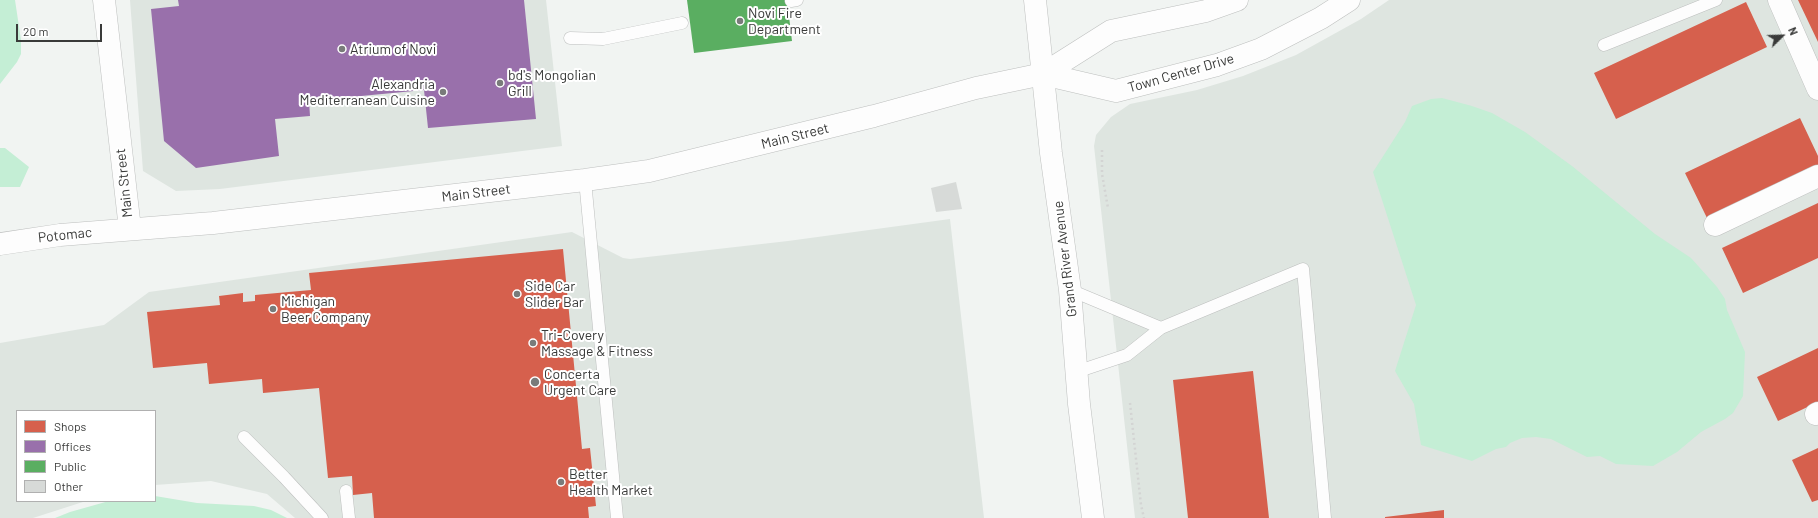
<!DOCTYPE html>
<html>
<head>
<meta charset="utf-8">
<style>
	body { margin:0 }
	#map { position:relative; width:1818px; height:518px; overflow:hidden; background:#f1f4f2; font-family:Barlow,sans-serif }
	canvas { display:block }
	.legend { position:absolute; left:16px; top:410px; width:140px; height:92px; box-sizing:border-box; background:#fff; border:1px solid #b0b0b0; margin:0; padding:5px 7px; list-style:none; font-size:12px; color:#393a39 }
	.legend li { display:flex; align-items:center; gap:8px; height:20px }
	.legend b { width:20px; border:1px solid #b0b0b0 }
	.north { position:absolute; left:1762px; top:16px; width:40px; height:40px; -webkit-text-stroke:3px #fff; paint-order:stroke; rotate:67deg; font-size:11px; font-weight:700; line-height:16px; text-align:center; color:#393a39 }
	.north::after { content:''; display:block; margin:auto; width:14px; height:18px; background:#393a39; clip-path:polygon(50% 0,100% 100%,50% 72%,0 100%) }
	.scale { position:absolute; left:16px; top:24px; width:86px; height:18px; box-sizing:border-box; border:2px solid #393a39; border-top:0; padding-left:5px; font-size:12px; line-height:14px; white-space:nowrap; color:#393a39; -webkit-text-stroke:3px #fff; paint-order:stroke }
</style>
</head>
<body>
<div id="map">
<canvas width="1818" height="518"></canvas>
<ul class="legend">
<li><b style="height:11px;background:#d6604d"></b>Shops</li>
<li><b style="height:11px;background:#9970ab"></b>Offices</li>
<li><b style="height:11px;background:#5aae61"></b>Public</li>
<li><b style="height:11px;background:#d7dad8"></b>Other</li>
</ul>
<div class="north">N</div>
<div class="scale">20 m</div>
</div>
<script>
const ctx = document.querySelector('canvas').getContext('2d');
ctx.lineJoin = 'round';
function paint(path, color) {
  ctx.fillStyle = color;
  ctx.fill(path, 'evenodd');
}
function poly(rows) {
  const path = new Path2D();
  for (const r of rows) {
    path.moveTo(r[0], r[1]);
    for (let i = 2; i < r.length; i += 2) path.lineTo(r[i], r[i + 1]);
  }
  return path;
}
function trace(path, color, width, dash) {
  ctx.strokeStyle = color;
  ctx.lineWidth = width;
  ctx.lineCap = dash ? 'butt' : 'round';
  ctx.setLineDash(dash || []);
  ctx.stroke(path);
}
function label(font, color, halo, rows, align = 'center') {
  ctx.font = font + ' Barlow,sans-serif';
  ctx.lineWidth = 4;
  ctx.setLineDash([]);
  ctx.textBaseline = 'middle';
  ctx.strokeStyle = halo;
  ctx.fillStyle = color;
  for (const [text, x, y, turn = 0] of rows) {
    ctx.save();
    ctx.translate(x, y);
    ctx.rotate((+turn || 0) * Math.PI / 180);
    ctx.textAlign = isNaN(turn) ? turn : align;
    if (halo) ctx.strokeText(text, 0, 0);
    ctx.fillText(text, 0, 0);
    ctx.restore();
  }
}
paint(poly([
	[130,0,546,0,562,146,220,189,176,191,143,171],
	[1389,0,1818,0,1818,518,1135,518,1094,146,1096,135,1111,117,1130,104,1197,90,1243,76,1296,55,1361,19],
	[950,219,984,518,295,518,267,494,211,481,155,485,155,411,17,411,17,501,86,501,33,518,0,518,0,343,104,325,149,292,572,232,623,258,630,259,788,241]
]), '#dee5e0');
paint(poly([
	[0,0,15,0,21,40,21,54,17,62,0,84],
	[1442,98,1472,106,1492,113,1525,132,1572,166,1655,234,1691,258,1717,287,1725,299,1727,310,1745,352,1743,396,1733,413,1725,419,1701,432,1677,452,1653,466,1616,464,1600,456,1587,457,1551,439,1536,437,1522,438,1510,443,1506,447,1496,449,1472,461,1421,445,1414,404,1395,371,1416,305,1373,172,1405,122,1412,106,1431,99],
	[0,148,5,148,29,167,20,187,0,187],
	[155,496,197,503,254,506,271,510,287,518,55,518,70,512,109,501,155,501]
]), '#c4eed5');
paint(poly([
	[1798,0,1818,0,1818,42],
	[1746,2,1767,47,1616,119,1594,73],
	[1800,118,1818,156,1818,165,1707,218,1685,173],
	[1818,203,1818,258,1743,293,1722,248],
	[563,249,582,449,590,448,596,506,588,507,589,518,374,518,372,493,353,495,352,476,328,478,319,388,263,393,262,379,209,384,207,363,153,368,147,312,220,305,219,296,243,293,243,302,255,301,255,295,311,290,309,273],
	[1818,348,1818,402,1778,421,1757,377],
	[1253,371,1269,518,1188,518,1173,380],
	[1818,448,1818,500,1812,502,1792,460],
	[1444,510,1444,518,1385,518,1385,517]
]), '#d6604d');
paint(poly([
	[178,0,524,0,536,119,428,128,424,90,309,101,310,116,275,119,279,156,196,168,164,141,151,9,179,6]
]), '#9970ab');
paint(poly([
	[687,0,787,0,792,41,694,53]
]), '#5aae61');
paint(poly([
	[956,182,962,209,936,212,931,188]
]), '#d7dad8');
const lane = poly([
	[791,1,797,0],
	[570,38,603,39,682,23],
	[1604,45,1716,0],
	[585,180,617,518],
	[1070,290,1161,328],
	[1076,372,1127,355,1161,328,1303,269,1325,518],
	[244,437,284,477,322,518],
	[346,491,349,518]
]);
const street = poly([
	[104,0,130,229],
	[1779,0,1818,89],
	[1043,74,1116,91,1217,65,1261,49,1321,18,1349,0],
	[1715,225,1818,176],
	[0,244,60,235,213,223,585,180,649,171,874,116,976,88,1043,74,1111,31,1206,11,1237,0],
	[1816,414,1818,413]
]);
const secondary = poly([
	[1035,0,1051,153,1070,290,1079,404,1093,518]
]);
trace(lane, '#bdbfbe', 13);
trace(street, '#bdbfbe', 23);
trace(secondary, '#bdbfbe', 23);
trace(poly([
	[1102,150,1102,174,1108,208],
	[1130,403,1141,505,1144,518]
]), '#d3d4d3', 2.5, [2, 3]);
trace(lane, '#fdfdfd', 12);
trace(street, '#fdfdfd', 22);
trace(secondary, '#fdfdfd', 22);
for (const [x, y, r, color] of [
	[740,21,4,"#797b7a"],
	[342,49,4,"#797b7a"],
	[500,83,4,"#797b7a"],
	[443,92,4,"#797b7a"],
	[517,294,4,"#797b7a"],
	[273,309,4,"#797b7a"],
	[533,343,4,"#797b7a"],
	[535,382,5,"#797b7a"],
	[561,482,4,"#797b7a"]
]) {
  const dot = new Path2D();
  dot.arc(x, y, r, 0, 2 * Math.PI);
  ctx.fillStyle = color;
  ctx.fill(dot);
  trace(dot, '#fff', 1.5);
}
label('14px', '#393a39', '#fff', [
	["Novi Fire",748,13],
	["Department",748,29],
	["Atrium of Novi",350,49],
	["bd's Mongolian",508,75],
	["Grill",508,91],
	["Alexandria",435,84,"right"],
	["Mediterranean Cuisine",435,100,"right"],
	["Side Car",525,286],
	["Slider Bar",525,302],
	["Michigan",281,301],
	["Beer Company",281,317],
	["Tri-Covery",541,335],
	["Massage & Fitness",541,351],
	["Concerta",544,374],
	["Urgent Care",544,390],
	["Better",569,474],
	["Health Market",569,490]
], 'left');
label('14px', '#393a39', '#fff', [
	["Town Center Drive",1181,73,-16],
	["Main Street",795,136,-14],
	["Main Street",124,183,-96],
	["Main Street",476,193,-7],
	["Potomac",65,235,-6],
	["Grand River Avenue",1065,259,-97]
]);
</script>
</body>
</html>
